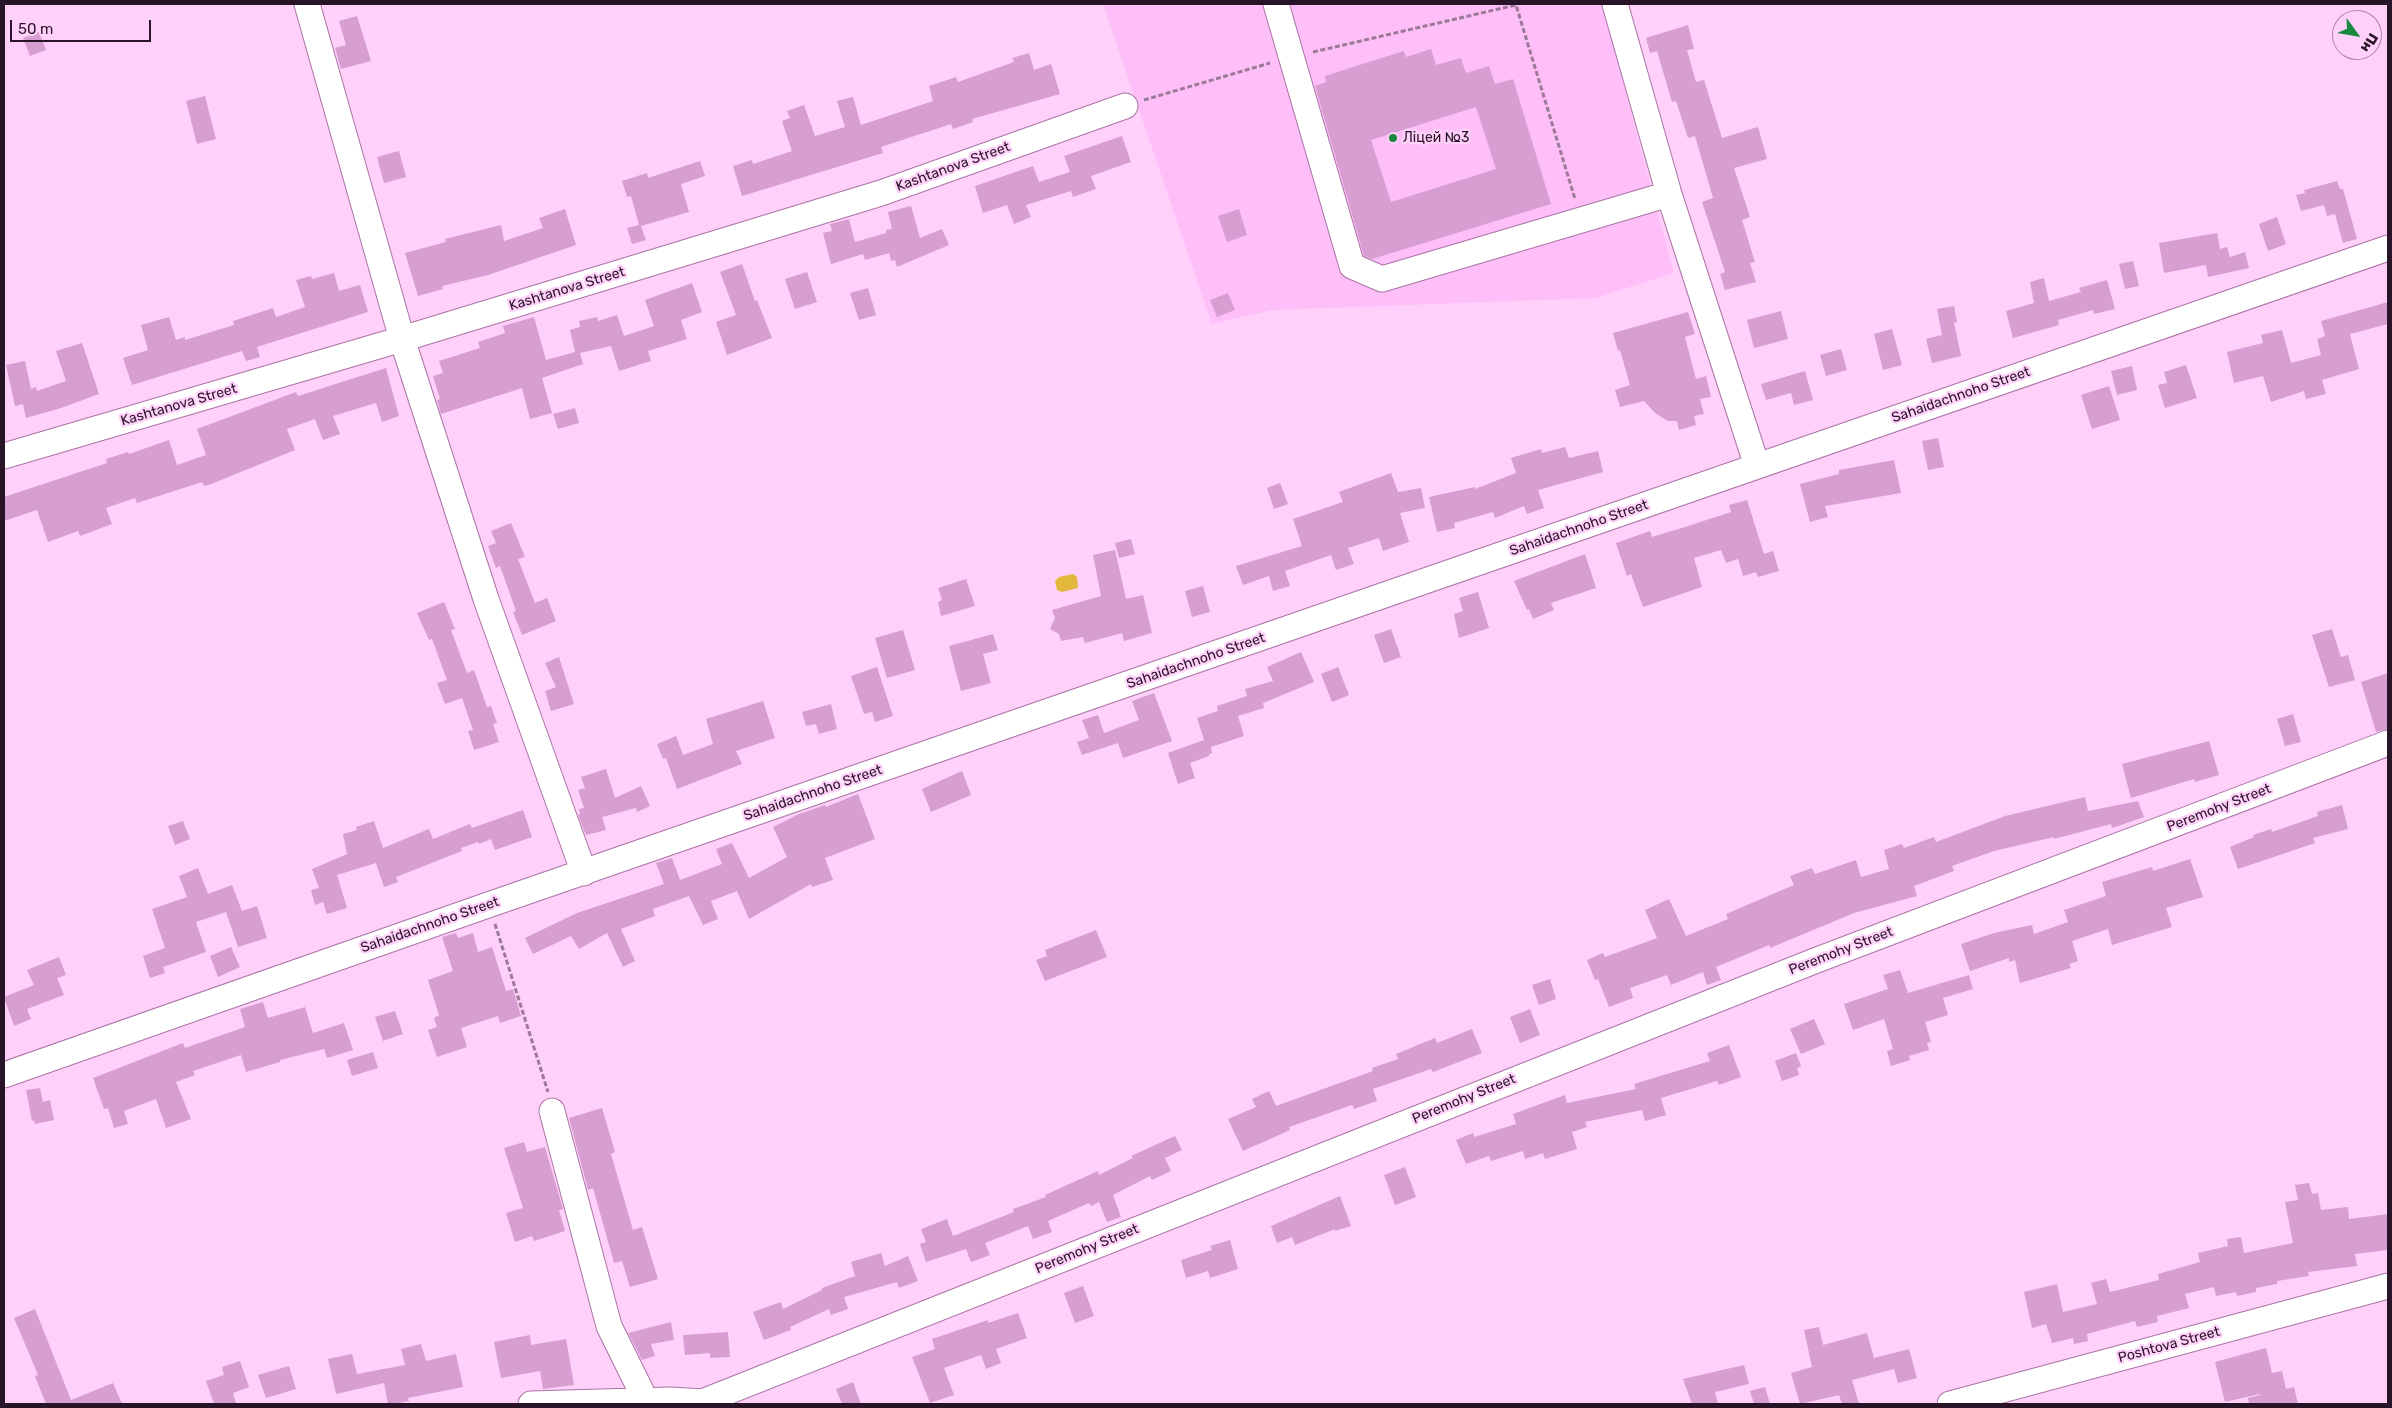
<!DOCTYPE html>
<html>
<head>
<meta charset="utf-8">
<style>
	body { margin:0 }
	#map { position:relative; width:2392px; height:1408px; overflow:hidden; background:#ffd0fa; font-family:Rubik,sans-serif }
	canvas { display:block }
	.frame { position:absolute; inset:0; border:5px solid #291427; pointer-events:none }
	.north { position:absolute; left:2332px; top:10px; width:50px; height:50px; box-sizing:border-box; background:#ffd0fa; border:1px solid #a985a6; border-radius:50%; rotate:122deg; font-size:14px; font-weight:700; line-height:20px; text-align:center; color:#291427 }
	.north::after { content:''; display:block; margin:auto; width:18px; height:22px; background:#198941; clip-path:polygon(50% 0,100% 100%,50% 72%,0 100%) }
	.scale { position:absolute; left:10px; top:20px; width:141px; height:22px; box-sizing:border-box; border:2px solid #291427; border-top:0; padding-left:6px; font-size:15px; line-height:18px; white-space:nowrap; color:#291427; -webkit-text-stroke:4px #ffd0fa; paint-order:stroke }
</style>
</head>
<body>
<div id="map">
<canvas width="2392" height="1408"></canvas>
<div class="frame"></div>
<div class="north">Пн</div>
<div class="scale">50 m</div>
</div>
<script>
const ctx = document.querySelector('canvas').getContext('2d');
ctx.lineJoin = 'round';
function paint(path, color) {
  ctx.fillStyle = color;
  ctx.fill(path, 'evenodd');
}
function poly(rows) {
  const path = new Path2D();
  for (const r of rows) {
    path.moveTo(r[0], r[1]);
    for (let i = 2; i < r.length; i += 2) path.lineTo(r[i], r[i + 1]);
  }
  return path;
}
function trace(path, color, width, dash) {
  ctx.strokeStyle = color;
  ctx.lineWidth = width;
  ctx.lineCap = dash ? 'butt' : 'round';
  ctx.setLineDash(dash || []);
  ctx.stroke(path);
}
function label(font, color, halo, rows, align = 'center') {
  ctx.font = font + ' Rubik,sans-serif';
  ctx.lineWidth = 4.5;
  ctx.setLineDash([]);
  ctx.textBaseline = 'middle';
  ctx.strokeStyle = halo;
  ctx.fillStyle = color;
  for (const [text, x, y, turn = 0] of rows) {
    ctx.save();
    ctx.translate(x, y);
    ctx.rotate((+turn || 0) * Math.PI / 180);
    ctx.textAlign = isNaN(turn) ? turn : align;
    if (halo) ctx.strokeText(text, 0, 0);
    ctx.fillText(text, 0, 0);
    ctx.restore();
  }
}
paint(poly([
	[1103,4,1602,4,1674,273,1595,298,1272,310,1212,324]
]), '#febef8');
paint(poly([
	[1073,574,1077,577,1078,588,1062,592,1057,590,1055,581,1059,577]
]), '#e2b83c');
paint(poly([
	[357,16,371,61,341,69,335,48,346,45,339,21],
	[1688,25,1694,49,1687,50,1696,82,1704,80,1722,138,1758,127,1767,159,1734,168,1750,217,1742,220,1755,262,1750,263,1756,282,1725,290,1720,274,1725,272,1702,202,1713,198,1695,136,1688,138,1676,101,1672,102,1657,51,1650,53,1646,38],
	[39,32,46,50,30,56,23,38],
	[1431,49,1436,65,1461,58,1466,73,1489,66,1495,84,1513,79,1551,204,1372,259,1364,256,1315,86,1326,82,1325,76,1353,67,1404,51,1406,57],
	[1476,107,1496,169,1391,202,1371,140],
	[1029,53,1034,70,1051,64,1060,94,972,119,973,122,953,129,951,124,881,147,883,153,742,196,733,166,752,160,753,164,792,151,782,121,790,118,787,111,804,105,815,136,845,127,837,101,853,97,861,125,933,101,929,86,956,77,958,82,1014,62,1012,58],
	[205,96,216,139,197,144,186,101],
	[1122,136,1131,162,1091,176,1096,189,1073,197,1071,191,1026,205,1031,217,1014,224,1007,205,983,213,975,186,1033,166,1039,182,1070,172,1064,156],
	[399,151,406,177,384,183,377,157],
	[700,161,705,176,681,184,689,212,641,226,646,240,632,244,627,228,639,225,631,196,627,197,622,181,647,173,648,178],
	[2337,181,2340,189,2343,189,2357,239,2343,243,2335,214,2327,216,2324,205,2301,211,2296,195,2305,193,2304,190],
	[911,206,920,238,942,229,949,245,897,267,895,260,891,261,889,253,865,260,863,254,831,264,823,233,832,231,830,224,849,219,855,242,886,233,886,230,892,229,888,212],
	[565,209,576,245,488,275,442,286,443,289,418,296,405,253,446,242,445,239,501,225,504,241,543,228,539,218],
	[1239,209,1247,235,1227,242,1218,216],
	[2277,217,2286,244,2268,251,2259,224],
	[2217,233,2220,249,2227,247,2230,257,2245,252,2249,268,2208,277,2206,265,2164,273,2159,243],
	[2133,261,2139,286,2125,289,2119,264],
	[742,264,755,301,757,300,772,338,727,355,716,322,736,315,720,272],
	[807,272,817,302,795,309,785,279],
	[334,273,339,291,360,285,368,312,257,347,260,357,246,361,242,351,132,385,123,358,148,350,141,325,169,317,176,340,185,337,185,340,234,325,233,321,273,308,276,317,305,307,296,280,311,276,312,279],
	[2044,278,2049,301,2081,292,2079,288,2107,280,2115,309,2094,314,2093,310,2058,320,2059,325,2013,338,2006,311,2034,303,2030,282],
	[692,283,702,312,681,320,687,339,648,351,651,361,619,371,611,346,580,353,583,364,542,378,552,413,530,419,522,388,441,414,437,400,440,399,433,376,443,373,439,361,480,348,478,342,505,333,503,326,534,317,546,360,575,352,570,330,580,327,579,321,597,317,598,321,617,315,624,336,654,326,645,300],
	[868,288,876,315,859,320,850,293],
	[1228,293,1235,310,1217,317,1210,300],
	[2388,302,2388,324,2350,334,2359,369,2322,380,2326,394,2306,399,2304,391,2271,402,2263,376,2234,383,2227,352,2263,343,2261,335,2282,330,2291,363,2321,355,2317,339,2325,336,2321,321],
	[1954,306,1957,322,1954,323,1961,356,1932,363,1926,339,1942,335,1937,309],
	[1781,311,1788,339,1754,348,1747,320],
	[1688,312,1695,334,1685,337,1696,379,1706,376,1711,397,1700,399,1704,414,1694,416,1696,425,1679,430,1677,421,1668,421,1655,413,1644,401,1620,407,1615,390,1630,385,1620,350,1618,351,1613,333],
	[1892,329,1902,365,1883,370,1874,334],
	[82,343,99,394,61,408,26,418,23,404,15,406,6,365,25,361,31,389,36,387,37,391,66,381,56,351],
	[1841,349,1847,370,1826,376,1820,355],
	[2186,365,2197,398,2165,408,2158,385,2167,383,2164,372],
	[2132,366,2137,390,2117,395,2111,371],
	[386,368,399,416,382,422,376,403,333,416,340,434,323,440,315,419,287,429,295,450,211,484,204,486,202,482,137,503,135,498,106,508,112,524,80,536,78,531,48,542,37,510,4,521,4,497,107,463,106,459,128,452,129,454,169,440,177,465,206,455,197,429,296,392,298,396],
	[1805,371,1813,400,1794,405,1791,393,1766,400,1761,384],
	[2109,386,2120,420,2092,429,2081,395],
	[575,408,579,423,558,429,553,414],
	[1938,438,1944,467,1928,470,1922,441],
	[1565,447,1569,458,1598,451,1603,472,1538,490,1544,508,1527,514,1524,506,1495,518,1493,512,1454,523,1455,528,1437,532,1429,497,1475,487,1475,489,1516,473,1511,458,1541,449,1542,453],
	[1894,460,1901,493,1825,506,1828,517,1810,522,1800,484,1839,474,1839,470],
	[1391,473,1398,492,1421,488,1425,508,1400,513,1409,542,1383,551,1379,538,1348,548,1354,564,1336,570,1331,555,1285,571,1290,586,1273,591,1269,576,1243,585,1236,566,1302,546,1293,519,1343,502,1339,492],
	[1280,483,1288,504,1274,509,1267,488],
	[1747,500,1764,554,1773,551,1779,571,1758,577,1756,572,1743,576,1738,559,1726,563,1721,550,1694,558,1702,587,1643,607,1631,574,1627,576,1616,543,1650,531,1652,537,1685,527,1731,512,1729,505],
	[511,523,525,557,518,559,535,603,547,598,556,621,522,635,513,612,516,611,500,566,496,568,488,546,496,543,491,531],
	[1131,539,1135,554,1119,558,1115,543],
	[1115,550,1126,599,1143,595,1152,633,1124,641,1122,633,1085,643,1083,637,1061,641,1059,634,1050,629,1055,618,1052,610,1101,596,1093,555],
	[1585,554,1596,588,1551,603,1554,610,1533,619,1529,609,1527,610,1514,581],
	[966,579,975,606,941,616,938,602,942,600,938,588],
	[1203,586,1210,612,1192,617,1185,591],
	[1478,592,1489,628,1459,638,1454,614,1463,611,1459,598],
	[444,602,455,629,451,630,467,673,474,670,487,707,491,706,497,723,493,724,499,742,474,750,468,731,473,730,462,698,445,704,437,683,447,680,432,639,429,640,417,613],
	[1391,629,1401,657,1384,663,1374,635],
	[2332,629,2341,657,2348,655,2355,680,2329,687,2312,635],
	[903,630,915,670,887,678,875,638],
	[993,634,998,650,983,654,991,683,961,691,949,646],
	[1301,652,1314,682,1263,703,1264,708,1238,716,1244,736,1211,747,1212,753,1209,754,1209,756,1190,763,1195,778,1178,784,1168,753,1204,740,1197,718,1218,711,1217,706,1247,696,1245,689,1273,681,1267,667],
	[559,657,574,704,551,711,545,691,556,687,545,663],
	[877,667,893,716,875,722,872,712,864,714,851,676],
	[1338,667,1349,695,1332,702,1321,674],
	[2388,673,2388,729,2376,732,2361,682],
	[1154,693,1172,741,1123,758,1118,743,1082,755,1077,742,1089,738,1082,720,1098,715,1104,733,1139,720,1132,701],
	[763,701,775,738,736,751,742,764,677,789,666,758,663,759,657,744,676,736,683,755,713,744,706,719],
	[831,704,837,729,819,734,816,724,806,726,802,712],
	[2293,714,2301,742,2285,746,2277,719],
	[2209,741,2219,775,2195,782,2194,779,2131,798,2122,764],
	[606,769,615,798,641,786,650,806,637,812,636,808,602,817,606,830,586,835,578,815,580,814,579,809,584,808,578,790,585,788,581,777],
	[962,771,971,795,931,812,922,789],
	[858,794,875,839,825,858,833,880,812,887,811,884,749,919,737,891,711,901,718,919,703,925,689,896,653,909,655,916,621,929,635,961,623,967,607,933,579,949,571,936,533,954,525,938,577,913,664,884,656,863,672,858,680,880,722,864,716,849,732,843,749,878,787,857,773,827,799,814,825,805,826,807],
	[2085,797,2088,811,2138,801,2144,817,2112,828,2111,824,2054,839,2054,837,1994,851,1952,866,1954,871,1914,886,1917,896,1854,913,1770,948,1769,945,1716,967,1721,980,1707,985,1703,972,1671,985,1667,975,1630,988,1633,998,1609,1007,1598,979,1595,980,1587,960,1603,953,1605,957,1657,938,1645,910,1669,899,1686,936,1728,919,1726,914,1794,885,1790,876,1812,868,1815,874,1856,860,1861,877,1889,869,1884,850,1902,844,1904,848,1934,837,1936,842,2005,816],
	[2342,805,2348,829,2313,838,2315,843,2238,869,2230,847,2254,837,2253,835,2271,829,2272,832,2318,816,2317,812],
	[523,810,532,837,495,850,491,839,479,844,478,842,461,848,462,851,396,877,398,882,384,887,376,863,337,875,347,908,327,914,323,902,315,905,311,890,319,888,312,869,347,854,343,834,357,830,356,827,374,821,383,848,429,829,433,839,470,824,472,828],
	[183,821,190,839,175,845,168,826],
	[2190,859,2203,897,2166,908,2172,927,2112,945,2108,929,2072,941,2078,961,2069,964,2071,968,2020,983,2015,960,2009,962,2009,958,1970,971,1961,944,1994,933,2032,925,2034,934,2068,922,2064,910,2106,896,2102,882,2152,867,2153,871],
	[198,868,208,894,232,885,242,911,257,906,267,938,238,947,226,912,196,922,206,952,163,967,165,973,150,978,143,956,165,948,152,909,187,897,179,876],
	[1096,930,1107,957,1045,981,1036,960,1047,956,1045,950],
	[456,933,458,938,473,933,478,952,492,947,506,991,513,989,521,1016,500,1023,498,1016,461,1028,467,1047,437,1057,428,1030,437,1027,434,1018,439,1015,428,980,453,971,442,937],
	[231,947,240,967,218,977,210,956],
	[59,957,66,975,57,978,64,995,27,1009,31,1019,14,1026,4,997,34,985,27,970],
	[1900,970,1908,993,1969,975,1973,989,1943,998,1948,1015,1925,1022,1931,1042,1927,1043,1929,1050,1909,1056,1910,1060,1891,1066,1887,1051,1893,1049,1884,1019,1853,1030,1844,1004,1888,989,1883,975],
	[1550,979,1556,999,1539,1005,1532,985],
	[263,1002,268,1018,305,1007,313,1033,344,1023,353,1050,327,1058,324,1049,280,1060,280,1062,246,1072,241,1055,193,1071,195,1075,176,1082,191,1119,166,1128,156,1099,124,1111,128,1124,114,1128,108,1108,104,1109,93,1078,183,1043,185,1048,245,1027,240,1009],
	[1530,1009,1540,1035,1520,1043,1510,1017],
	[395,1011,403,1034,383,1041,375,1017],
	[1814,1019,1825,1044,1801,1054,1790,1029],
	[1472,1029,1482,1053,1433,1072,1431,1069,1373,1089,1377,1101,1354,1109,1352,1105,1289,1127,1290,1130,1243,1151,1228,1119,1256,1107,1252,1099,1269,1091,1276,1106,1373,1071,1372,1068,1398,1059,1396,1054,1435,1038,1437,1043],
	[1729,1045,1741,1077,1719,1085,1717,1081,1661,1098,1666,1115,1645,1121,1642,1110,1585,1122,1587,1127,1572,1132,1577,1149,1545,1159,1543,1153,1525,1159,1523,1151,1491,1161,1489,1156,1466,1164,1456,1140,1473,1133,1474,1137,1516,1124,1513,1114,1565,1095,1567,1103,1636,1089,1634,1084,1710,1061,1707,1053],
	[373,1052,378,1068,352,1076,347,1060],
	[1796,1053,1801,1066,1797,1068,1799,1075,1782,1081,1775,1061],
	[40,1088,43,1102,50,1100,54,1120,35,1124,34,1120,32,1121,26,1090],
	[602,1108,615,1152,611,1154,633,1230,642,1227,658,1279,630,1287,622,1261,614,1263,593,1188,588,1190,569,1118],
	[1175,1136,1182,1150,1165,1158,1171,1171,1152,1180,1150,1176,1113,1195,1121,1217,1107,1222,1099,1202,1091,1206,1089,1203,1048,1221,1052,1232,1033,1239,1028,1226,985,1243,990,1255,971,1262,966,1249,926,1262,920,1244,926,1242,921,1229,947,1219,953,1236,1014,1212,1013,1209,1046,1197,1045,1195,1098,1171,1099,1175,1133,1158,1131,1156],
	[524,1142,527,1152,545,1147,563,1209,559,1210,565,1231,534,1241,532,1236,515,1242,506,1213,523,1208,504,1148],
	[1405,1167,1416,1197,1395,1205,1384,1175],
	[2309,1183,2312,1194,2318,1193,2321,1210,2348,1207,2349,1219,2388,1214,2388,1250,2355,1254,2357,1266,2308,1272,2309,1276,2277,1281,2277,1284,2256,1288,2256,1292,2237,1296,2236,1292,2216,1296,2214,1287,2185,1294,2189,1308,2157,1316,2158,1322,2137,1327,2135,1321,2087,1334,2088,1341,2074,1344,2073,1338,2052,1343,2046,1324,2032,1328,2024,1292,2057,1284,2063,1312,2097,1304,2091,1283,2106,1279,2110,1292,2159,1280,2158,1274,2200,1262,2198,1253,2228,1246,2227,1239,2241,1237,2244,1253,2293,1243,2285,1202,2298,1200,2295,1185],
	[1340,1196,1351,1226,1335,1231,1335,1229,1295,1245,1292,1237,1277,1243,1271,1226],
	[1230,1240,1238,1269,1210,1278,1208,1271,1186,1278,1181,1260,1212,1250,1210,1246],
	[881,1253,885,1266,908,1256,918,1281,899,1288,897,1282,844,1297,848,1309,831,1315,829,1309,790,1327,791,1330,764,1340,753,1312,781,1302,783,1309,822,1290,822,1288,855,1276,851,1262],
	[1083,1286,1094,1316,1075,1323,1064,1293],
	[35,1309,71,1400,113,1383,122,1404,46,1404,35,1376,38,1375,14,1318],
	[1018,1313,1027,1338,996,1349,1001,1363,986,1369,981,1355,944,1368,954,1395,930,1403,912,1357,935,1349,932,1339,988,1320,988,1323],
	[671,1322,674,1340,651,1344,655,1356,642,1360,628,1333],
	[1819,1327,1823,1345,1867,1333,1874,1358,1909,1349,1917,1378,1898,1383,1894,1369,1852,1380,1859,1404,1842,1404,1839,1395,1800,1404,1791,1373,1812,1367,1804,1330],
	[728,1332,730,1357,710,1358,710,1353,685,1355,683,1335],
	[530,1335,531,1345,566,1339,574,1385,543,1389,540,1371,501,1378,494,1342],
	[421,1344,426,1361,456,1354,463,1387,408,1398,409,1401,393,1404,388,1404,384,1383,336,1394,328,1359,352,1354,357,1374,405,1365,401,1349],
	[2266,1348,2272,1373,2282,1371,2286,1389,2294,1387,2298,1404,2249,1404,2248,1398,2260,1395,2260,1394,2225,1402,2215,1362],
	[240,1361,249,1387,233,1393,236,1404,214,1404,206,1381,224,1375,222,1367],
	[1744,1365,1749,1384,1715,1392,1718,1404,1692,1404,1683,1379],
	[289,1366,296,1389,266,1398,258,1375],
	[853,1382,861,1404,842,1404,836,1389],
	[1765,1387,1770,1404,1754,1404,1750,1391]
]), '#d79ed1');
const minor = poly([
	[307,4,402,339,486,599,584,873],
	[1276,4,1352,266,1382,279,1669,194],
	[1615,4,1669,194,1757,466],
	[4,456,402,339,881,193,1125,106],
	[4,1075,488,905,2388,248],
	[552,1111,609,1326,646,1401],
	[531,1404,671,1400,702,1402,1817,960,2388,743],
	[1950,1404,2388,1286]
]);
trace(minor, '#aa74a5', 27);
trace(poly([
	[1313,52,1516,5,1575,199],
	[1144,100,1270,63],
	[495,924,548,1092]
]), '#9b7998', 3, [5, 2.5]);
trace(minor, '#fff', 25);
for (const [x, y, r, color] of [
	[1393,138,5,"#198941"]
]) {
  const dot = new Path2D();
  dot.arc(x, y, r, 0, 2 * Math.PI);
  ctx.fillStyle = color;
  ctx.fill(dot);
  trace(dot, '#ffd0fa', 2);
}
label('14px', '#291427', '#ffd0fa', [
	["Ліцей №3",1403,138]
], 'left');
label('14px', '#291427', '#ffd0fa', [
	["Kashtanova Street",953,167,-20],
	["Kashtanova Street",567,289,-17],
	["Sahaidachnoho Street",1961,395,-19],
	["Kashtanova Street",179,405,-16],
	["Sahaidachnoho Street",1579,528,-19],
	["Sahaidachnoho Street",1196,661,-19],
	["Sahaidachnoho Street",813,793,-19],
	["Peremohy Street",2219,808,-21],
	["Sahaidachnoho Street",430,925,-19],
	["Peremohy Street",1841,951,-21],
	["Peremohy Street",1464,1099,-22],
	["Peremohy Street",1087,1249,-22],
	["Poshtova Street",2169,1345,-15]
]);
</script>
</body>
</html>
